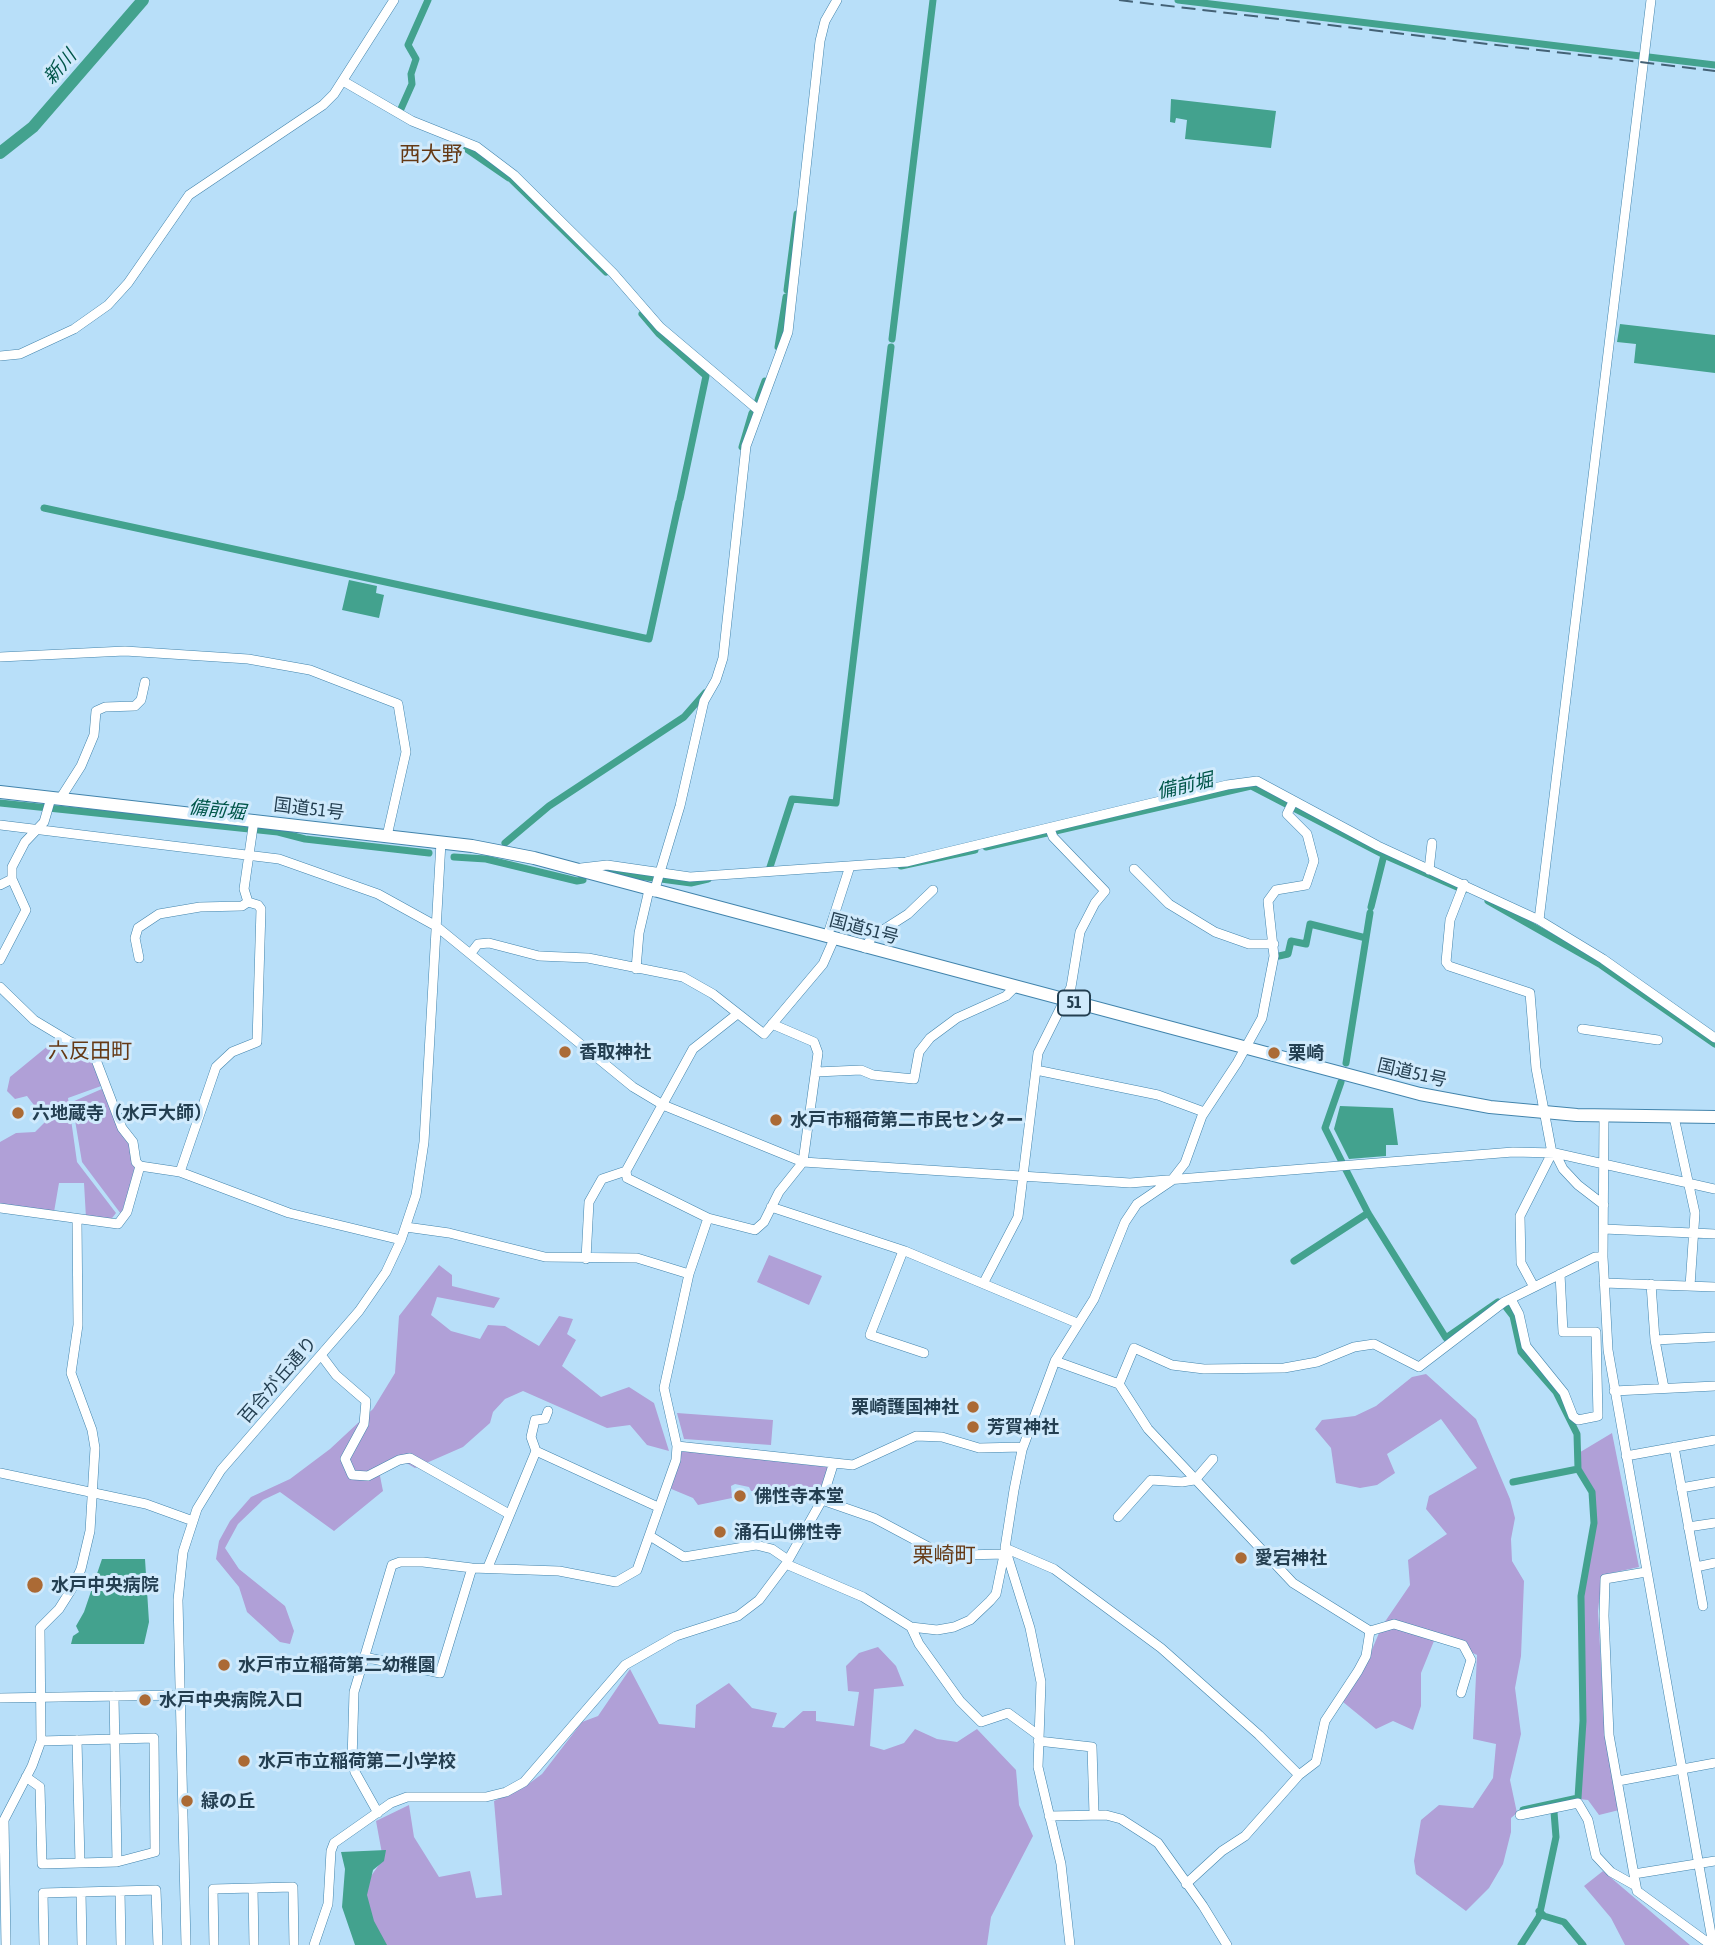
<!DOCTYPE html>
<html>
<head>
<meta charset="utf-8">
<style>
	body { margin:0 }
	canvas { display:block; background:#b8dff9 }
</style>
</head>
<body>
<canvas width="1715" height="1945"></canvas>
<script>
const ctx = document.querySelector('canvas').getContext('2d');
ctx.lineJoin = 'round';
function paint(path, color) {
  ctx.fillStyle = color;
  ctx.fill(path, 'evenodd');
}
function poly(rows) {
  const path = new Path2D();
  for (const r of rows) {
    path.moveTo(r[0], r[1]);
    for (let i = 2; i < r.length; i += 2) path.lineTo(r[i], r[i + 1]);
  }
  return path;
}
function trace(path, color, width, dash) {
  ctx.strokeStyle = color;
  ctx.lineWidth = width;
  ctx.lineCap = dash ? 'butt' : 'round';
  ctx.setLineDash(dash || []);
  ctx.stroke(path);
}
function label(font, color, halo, rows, align = 'center') {
  ctx.font = font + ' "Asap Condensed","Noto Sans JP",sans-serif';
  ctx.lineWidth = 6;
  ctx.setLineDash([]);
  ctx.textBaseline = 'middle';
  ctx.strokeStyle = halo;
  ctx.fillStyle = color;
  for (const [text, x, y, turn = 0] of rows) {
    ctx.save();
    ctx.translate(x, y);
    ctx.rotate((+turn || 0) * Math.PI / 180);
    ctx.textAlign = isNaN(turn) ? turn : align;
    if (halo) ctx.strokeText(text, 0, 0);
    ctx.fillText(text, 0, 0);
    ctx.restore();
  }
}
paint(poly([
	[49,1045,74,1057,90,1053,104,1085,68,1098,77,1162,116,1213,109,1222,86,1218,84,1183,59,1183,54,1212,0,1204,0,1142,16,1133,35,1132,46,1121,27,1096,15,1099,7,1091,10,1077],
	[104,1088,130,1142,137,1167,121,1214,82,1162,72,1102],
	[769,1255,822,1276,809,1305,757,1282],
	[439,1265,452,1275,452,1286,500,1298,494,1308,437,1297,431,1315,451,1331,480,1339,488,1325,505,1326,539,1346,559,1316,573,1319,567,1334,576,1340,562,1366,601,1397,629,1387,654,1403,669,1451,647,1445,630,1425,607,1428,523,1391,505,1399,493,1412,490,1423,463,1447,415,1468,398,1458,384,1464,380,1476,383,1491,334,1531,280,1492,263,1500,238,1524,225,1548,239,1569,285,1606,294,1631,290,1644,280,1642,247,1612,239,1587,216,1559,219,1541,230,1521,251,1497,290,1479,330,1449,373,1409,395,1373,399,1316],
	[1426,1374,1476,1419,1510,1499,1515,1518,1511,1539,1512,1561,1524,1581,1521,1656,1515,1688,1521,1734,1510,1780,1517,1813,1511,1818,1511,1832,1503,1864,1489,1888,1466,1911,1416,1874,1414,1861,1421,1820,1439,1805,1473,1808,1493,1778,1496,1744,1473,1739,1477,1655,1436,1636,1421,1673,1421,1706,1413,1730,1393,1721,1376,1729,1343,1702,1362,1673,1382,1626,1410,1585,1408,1560,1447,1534,1426,1509,1429,1496,1477,1468,1441,1419,1387,1454,1395,1473,1377,1485,1360,1488,1336,1483,1331,1448,1315,1429,1322,1420,1355,1416,1376,1406,1412,1377],
	[677,1413,773,1420,771,1445,684,1439],
	[1612,1433,1639,1567,1602,1575,1598,1611,1605,1735,1619,1810,1599,1815,1588,1800,1579,1799,1585,1721,1584,1587,1596,1522,1594,1491,1579,1467,1577,1454],
	[682,1451,829,1467,819,1492,751,1491,749,1487,735,1484,731,1486,732,1498,698,1505,693,1498,669,1488],
	[878,1647,896,1666,904,1686,874,1689,870,1746,884,1750,904,1743,915,1729,937,1739,957,1742,977,1729,1016,1770,1019,1805,1033,1836,991,1917,987,1945,384,1945,363,1904,369,1879,383,1859,376,1821,409,1805,414,1837,439,1877,470,1871,476,1898,502,1895,494,1801,523,1788,542,1774,582,1722,598,1716,630,1669,659,1724,695,1728,696,1705,729,1683,752,1708,777,1713,772,1727,784,1728,803,1711,816,1711,816,1721,854,1726,859,1692,848,1691,846,1666,859,1653],
	[1603,1871,1690,1945,1625,1945,1611,1918,1584,1886]
]), '#b0a0d7');
paint(poly([
	[1171,99,1276,111,1271,148,1185,139,1187,120,1176,118,1175,123,1170,122],
	[1620,324,1715,335,1715,373,1634,363,1636,344,1617,342],
	[349,580,377,586,376,593,384,595,379,618,342,610],
	[1340,1106,1393,1108,1398,1145,1386,1145,1386,1156,1349,1159,1334,1129],
	[102,1559,145,1559,149,1622,144,1644,71,1644,73,1636,79,1632,76,1626,84,1612],
	[386,1850,384,1861,373,1870,367,1895,374,1921,387,1945,355,1945,342,1907,345,1869,341,1852]
]), '#43a28e');
trace(poly([
	[1178,0,1715,65],
	[400,111,412,84,411,74,416,59,408,45,428,0],
	[461,145,509,178],
	[512,180,606,272],
	[787,290,797,214],
	[642,314,659,334,706,376,680,499],
	[892,339,933,0],
	[778,347,786,297],
	[758,400,765,381],
	[742,447,752,413],
	[44,508,649,639,679,502],
	[0,803,278,832,305,839,429,853],
	[505,843,549,806,684,717,705,693],
	[986,847,1251,786,1384,855,1464,890],
	[454,857,486,859,577,881,583,880],
	[901,866,975,850],
	[770,867,792,799,836,803,891,347],
	[601,871,691,883,708,879],
	[1488,901,1601,965,1715,1044],
	[1371,907,1384,855],
	[1279,956,1288,954,1291,941,1306,944,1310,924,1366,938],
	[1346,1063,1370,913],
	[1341,1082,1325,1128,1343,1164],
	[1346,1170,1368,1213,1446,1338,1498,1302],
	[1294,1261,1368,1213],
	[1506,1307,1513,1316,1521,1352,1556,1392,1577,1434,1578,1469,1592,1492,1594,1523,1581,1596,1583,1721,1578,1798,1523,1810],
	[1513,1482,1578,1469],
	[1539,1911,1544,1916,1564,1922,1583,1945],
	[1521,1945,1539,1917,1556,1837,1554,1812]
]), '#43a28e', 7);
trace(poly([
	[0,153,33,127,143,0]
]), '#43a28e', 12);
const minor = poly([
	[343,81,412,121,477,147,514,175,613,273,660,327,757,409],
	[0,356,20,354,74,329,108,305,128,283,189,195,323,105,334,94,394,0],
	[0,657,125,651,248,659,310,670,398,704,406,752,387,836],
	[60,799,81,766,94,735,96,711,105,707,135,706,141,700,145,682],
	[0,825,279,859,378,894,436,926,633,1087,663,1105,803,1162,1130,1183,1513,1152,1555,1153,1715,1189],
	[581,868,607,865,690,877,906,862,1227,785,1257,781,1378,846,1539,920,1603,959,1715,1038],
	[1134,869,1169,904,1215,932,1249,944,1274,944],
	[1429,870,1432,843],
	[1464,884,1450,920,1446,962,1449,966,1530,993,1536,1068,1552,1153,1520,1216,1521,1263,1534,1287],
	[0,885,12,879],
	[654,892,680,806,704,701,716,680,723,658,746,446,788,332,820,41,825,21,837,0],
	[1539,920,1651,0],
	[827,937,850,866],
	[865,948,872,937,908,914,933,890],
	[471,953,478,944,489,943,539,956,588,958,683,977,713,994,764,1034,823,964,834,939],
	[139,958,135,938,138,928,159,914,200,907,242,906,248,902],
	[0,960,26,910,12,879,12,867,25,842,44,822,51,798],
	[636,969,639,933,649,890],
	[0,987,34,1020,69,1041,93,1052,122,1128,133,1142,136,1162,140,1166,127,1212,118,1224,0,1208],
	[736,1015,693,1049,626,1171,627,1178,708,1218,755,1230,764,1222,779,1192,803,1162,818,1053,814,1042,772,1024],
	[1582,1029,1658,1040],
	[1036,1070,1158,1095,1204,1112],
	[816,1072,861,1070,873,1075,914,1079,919,1052,930,1038,957,1018,1006,996,1015,987],
	[1604,1117,1603,1257,1608,1350,1713,1945],
	[1674,1117,1695,1213,1690,1286],
	[1555,1153,1563,1169,1578,1185,1604,1205],
	[140,1166,180,1172,289,1213,401,1240],
	[180,1172,216,1067,232,1052,257,1042,261,909,258,905,248,902,244,889,254,820],
	[771,1207,905,1251,1077,1323],
	[406,1227,449,1233,545,1257,637,1258,689,1274],
	[1604,1229,1715,1234],
	[903,1251,870,1335,924,1353],
	[586,1259,589,1202,602,1179,626,1171],
	[984,1282,1018,1217,1038,1053,1071,987,1080,932,1095,903,1105,891,1053,837,1050,829],
	[1604,1283,1715,1287],
	[1651,1284,1655,1340,1715,1337],
	[1511,1299,1519,1314,1526,1346,1564,1393,1573,1416,1578,1420,1598,1416,1596,1332,1563,1332,1560,1274],
	[1655,1340,1664,1388],
	[321,1355,336,1375,366,1401,364,1424,345,1459,352,1475,368,1476,399,1460,410,1458,509,1514],
	[1055,1361,1119,1384,1148,1429,1293,1583,1370,1631,1394,1624,1463,1645,1471,1660,1461,1693],
	[1119,1384,1134,1348,1172,1365,1204,1369,1284,1368,1317,1362,1354,1347,1374,1344,1419,1367,1504,1302,1595,1257,1603,1257],
	[1614,1391,1715,1386],
	[677,1446,853,1465,916,1436,942,1437,979,1448,1023,1447],
	[1674,1447,1703,1606],
	[536,1451,531,1437,535,1420,545,1419,548,1411],
	[1626,1456,1715,1440],
	[0,1473,146,1504,193,1521],
	[1195,1480,1213,1459],
	[1681,1488,1715,1482],
	[822,1500,874,1518,934,1550,960,1555,1007,1554],
	[1118,1517,1151,1480,1182,1482,1194,1480],
	[1688,1527,1715,1523],
	[650,1536,684,1557,756,1545,772,1549,788,1560],
	[1005,1548,1054,1569,1161,1648,1259,1735,1299,1775],
	[786,1564,863,1597,911,1627,937,1630,954,1627,970,1620,990,1601,996,1594,1004,1555],
	[488,1567,536,1451,658,1507],
	[1696,1567,1715,1563],
	[1646,1572,1605,1579,1604,1616,1609,1735,1636,1886,1637,1891,1711,1945],
	[911,1627,919,1644,960,1701,981,1722,1008,1713,1038,1735],
	[364,1657,440,1673,472,1568],
	[114,1696,117,1862],
	[0,1698,180,1695],
	[77,1740,80,1863],
	[1038,1741,1092,1747,1094,1814],
	[26,1777,40,1787,42,1864,117,1862,155,1852,154,1738,41,1741],
	[1618,1781,1715,1763],
	[378,1813,355,1772,352,1761,354,1692,392,1565,400,1562,423,1562,472,1568,559,1571,616,1582,637,1570,676,1460,677,1446,664,1388,689,1274,708,1218],
	[1520,1815,1578,1803,1588,1820,1596,1856,1611,1872,1636,1886],
	[1049,1816,1106,1815,1121,1819,1149,1837,1158,1843,1203,1906,1227,1945],
	[1634,1874,1715,1861],
	[1186,1884,1222,1851,1245,1836,1299,1775,1316,1762,1325,1721,1358,1671,1366,1656,1370,1631],
	[253,1888,254,1945],
	[120,1891,121,1945],
	[81,1892,82,1945],
	[6,1945,4,1820,32,1766,41,1741,40,1628,59,1609,71,1590,81,1569,90,1531,95,1448,92,1430,71,1373,78,1325,77,1220],
	[44,1945,43,1893,156,1890,158,1945],
	[186,1945,178,1600,183,1552,197,1509,221,1470,359,1311,386,1272,401,1240,416,1195,424,1142,441,842],
	[214,1945,213,1889,293,1887,294,1945],
	[314,1945,328,1904,331,1851,334,1843,391,1803,407,1797,486,1797,506,1792,524,1782,625,1665,676,1636,738,1616,759,1600,786,1564,822,1500,833,1465],
	[1070,1945,1061,1864,1038,1767,1041,1682,1030,1628,1005,1548,1014,1490,1022,1450,1055,1361,1094,1299,1125,1222,1137,1204,1171,1181,1185,1163,1202,1116,1237,1063,1262,1018,1274,956,1268,901,1276,890,1306,885,1314,861,1307,834,1287,814,1293,802]
]);
const highway = poly([
	[0,792,472,846,534,858,1420,1094,1490,1107,1577,1115,1715,1117]
]);
trace(minor, '#4284ac', 10);
trace(highway, '#4284ac', 14);
trace(minor, '#fff', 9);
trace(highway, '#fff', 12);
trace(poly([
	[1119,0,1715,71]
]), '#446276', 2, [14, 7]);
for (const [x, y, r, color] of [
	[565,1052,7,"#ab6a35"],
	[1274,1053,7,"#ab6a35"],
	[18,1113,7,"#ab6a35"],
	[776,1120,7,"#ab6a35"],
	[973,1407,7,"#ab6a35"],
	[973,1427,7,"#ab6a35"],
	[740,1496,7,"#ab6a35"],
	[720,1532,7,"#ab6a35"],
	[1241,1558,7,"#ab6a35"],
	[35,1585,9,"#ab6a35"],
	[224,1665,7,"#ab6a35"],
	[145,1700,7,"#ab6a35"],
	[244,1761,7,"#ab6a35"],
	[187,1801,7,"#ab6a35"]
]) {
  const dot = new Path2D();
  dot.arc(x, y, r, 0, 2 * Math.PI);
  ctx.fillStyle = color;
  ctx.fill(dot);
  trace(dot, '#d0eafc', 2.5);
}
for (const [x, y, w] of [
	[1074,1003,32]
]) {
  const box = new Path2D();
  box.roundRect(x - w / 2, y - 12.5, w, 25, 5);
  ctx.fillStyle = '#d0eafc';
  ctx.fill(box);
  trace(box, '#243f51', 2);
}
label('bold 16px', '#243f51', null, [
	["51",1074,1003]
]);
label('18px', '#243f51', '#d0eafc', [
	["国道51号",309,809,7],
	["国道51号",864,929,15],
	["国道51号",1412,1073,13],
	["百合が丘通り",278,1380,-49]
]);
label('bold 18px', '#243f51', '#d0eafc', [
	["香取神社",579,1052],
	["栗崎",1288,1053],
	["六地蔵寺（水戸大師）",32,1113],
	["水戸市稲荷第二市民センター",790,1120],
	["栗崎護国神社",959,1407,"right"],
	["芳賀神社",987,1427],
	["佛性寺本堂",754,1496],
	["涌石山佛性寺",734,1532],
	["愛宕神社",1255,1558],
	["水戸中央病院",51,1585],
	["水戸市立稲荷第二幼稚園",238,1665],
	["水戸中央病院入口",159,1700],
	["水戸市立稲荷第二小学校",258,1761],
	["緑の丘",201,1801]
], 'left');
label('italic 19px', '#015649', '#d0eafc', [
	["新川",60,67,-49],
	["備前堀",1185,786,-13],
	["備前堀",217,810,6]
]);
label('21px', '#653914', '#d0eafc', [
	["西大野",431,154],
	["六反田町",90,1051],
	["栗崎町",944,1555]
]);
</script>
</body>
</html>
